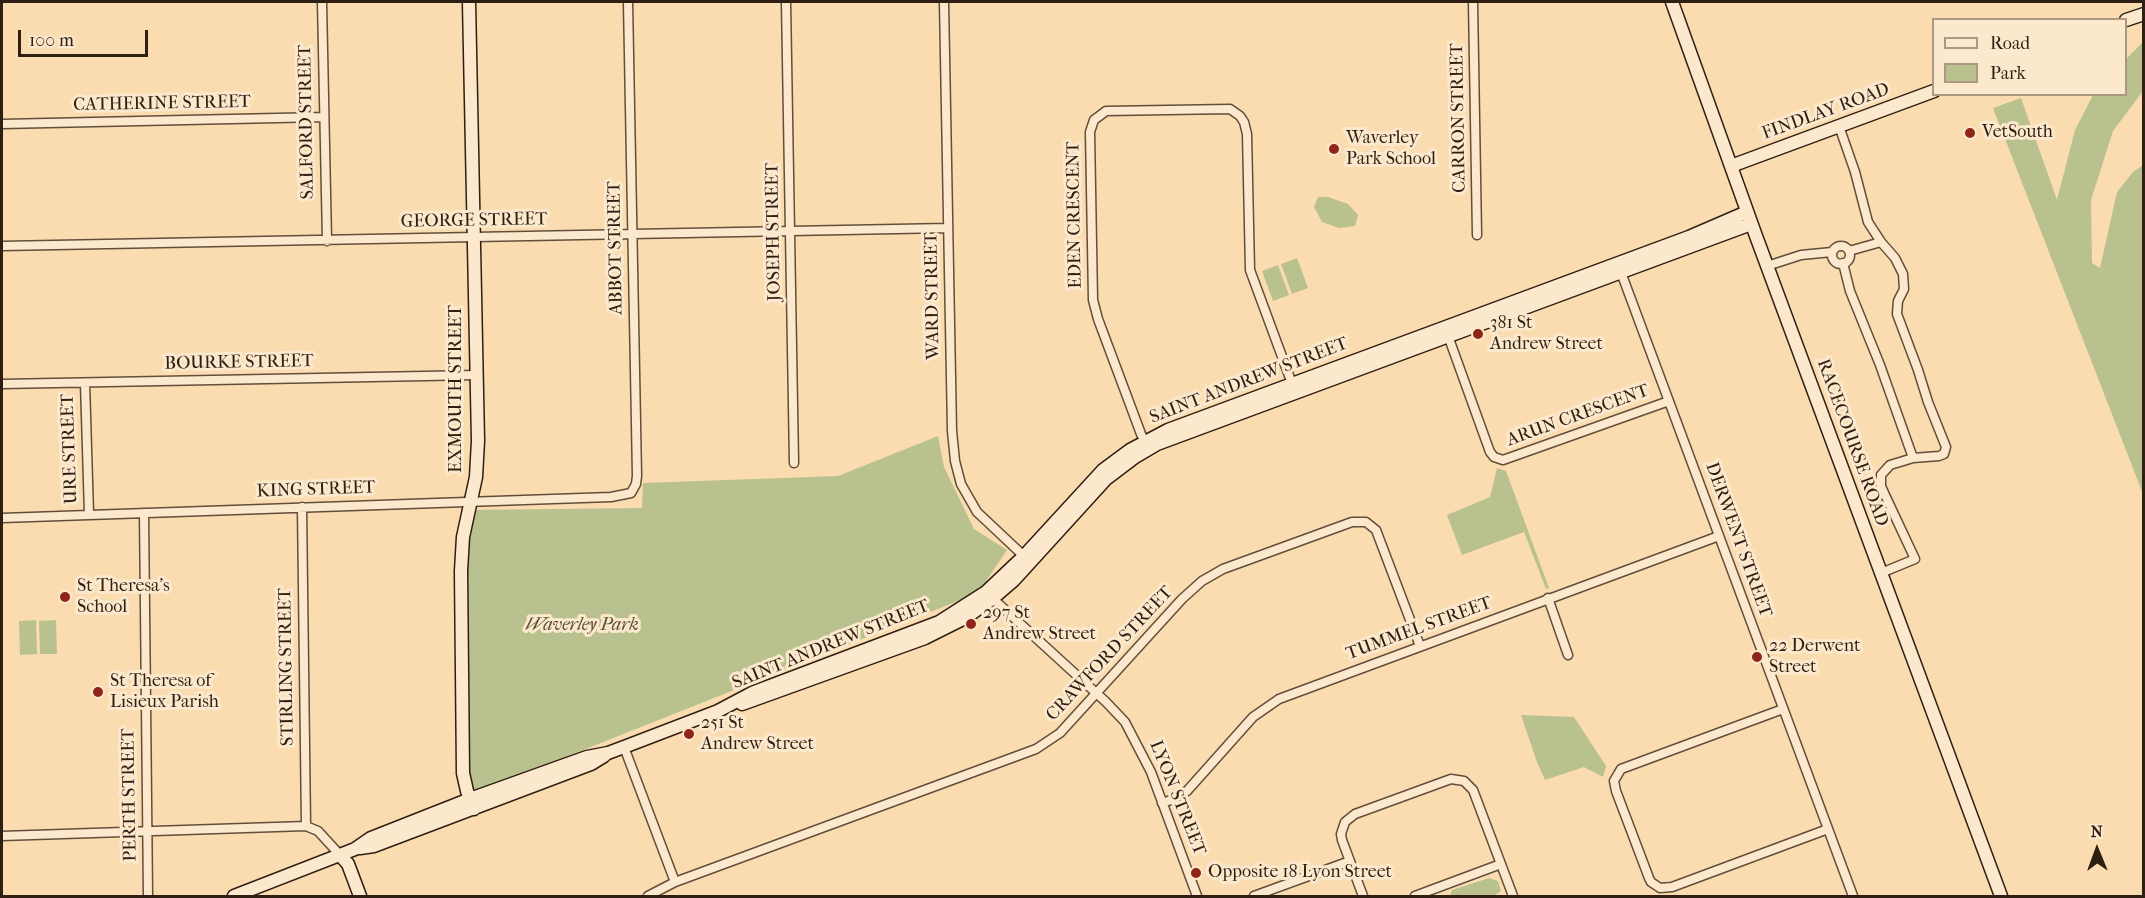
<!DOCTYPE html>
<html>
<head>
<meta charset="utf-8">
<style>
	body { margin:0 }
	#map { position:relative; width:2145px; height:898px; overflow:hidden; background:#fadcb0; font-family:"IM FELL French Canon",serif }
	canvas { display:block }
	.frame { position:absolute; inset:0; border:3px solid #2f1f13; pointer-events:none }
	.legend { position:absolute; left:1932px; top:18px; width:195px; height:78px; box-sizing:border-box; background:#fce8cc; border:2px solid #aa9882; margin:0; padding:8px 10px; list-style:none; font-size:18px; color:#2f1f13 }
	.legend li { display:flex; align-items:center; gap:12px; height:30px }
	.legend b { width:30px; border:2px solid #aa9882 }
	.north { position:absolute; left:2067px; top:820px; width:60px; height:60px; -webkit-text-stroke:4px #fce8cc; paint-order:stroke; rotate:359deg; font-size:16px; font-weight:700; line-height:24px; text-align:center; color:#2f1f13 }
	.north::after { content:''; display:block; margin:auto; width:21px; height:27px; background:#2f1f13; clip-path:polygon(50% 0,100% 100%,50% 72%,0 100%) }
	.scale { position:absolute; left:18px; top:30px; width:130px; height:27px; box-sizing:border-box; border:3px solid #2f1f13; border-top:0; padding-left:8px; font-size:18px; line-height:21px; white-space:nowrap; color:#2f1f13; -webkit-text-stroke:4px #fce8cc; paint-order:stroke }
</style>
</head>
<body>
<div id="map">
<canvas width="2145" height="898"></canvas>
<div class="frame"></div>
<ul class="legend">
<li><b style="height:8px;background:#fce8cc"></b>Road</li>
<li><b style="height:16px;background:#b9c28f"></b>Park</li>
</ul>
<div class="north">N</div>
<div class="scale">100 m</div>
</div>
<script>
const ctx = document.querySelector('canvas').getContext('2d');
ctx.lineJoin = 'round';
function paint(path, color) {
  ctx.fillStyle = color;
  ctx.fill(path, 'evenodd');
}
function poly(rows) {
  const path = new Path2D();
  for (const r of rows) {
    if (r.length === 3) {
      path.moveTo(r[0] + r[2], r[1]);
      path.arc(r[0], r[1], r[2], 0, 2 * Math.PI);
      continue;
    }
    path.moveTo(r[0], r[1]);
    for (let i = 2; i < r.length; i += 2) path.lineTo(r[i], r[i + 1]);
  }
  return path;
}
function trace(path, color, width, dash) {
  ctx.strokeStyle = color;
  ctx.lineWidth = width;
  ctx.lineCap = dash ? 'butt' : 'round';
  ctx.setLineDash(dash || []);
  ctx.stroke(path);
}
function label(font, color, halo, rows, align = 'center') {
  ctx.font = font + ' "IM FELL French Canon",serif';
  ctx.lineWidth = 6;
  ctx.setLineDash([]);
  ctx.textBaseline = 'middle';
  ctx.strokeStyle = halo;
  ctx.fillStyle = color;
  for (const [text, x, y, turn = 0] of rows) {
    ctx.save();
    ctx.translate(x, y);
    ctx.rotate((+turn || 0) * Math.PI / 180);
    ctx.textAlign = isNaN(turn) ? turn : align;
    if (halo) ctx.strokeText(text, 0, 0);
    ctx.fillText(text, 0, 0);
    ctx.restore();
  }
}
paint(poly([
	[2143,42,2143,91,2113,131,2091,200,2092,263,2100,268,2117,192,2133,172,2143,165,2143,494,1993,108,2021,98,2057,200,2075,130,2093,95,2126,94,2126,59],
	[1318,197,1328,197,1348,204,1358,215,1355,226,1339,228,1322,222,1314,207],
	[1297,258,1308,288,1292,294,1281,264],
	[1278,265,1289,295,1273,301,1262,271],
	[938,436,944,467,974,529,1007,550,978,593,465,797,465,510,642,508,643,483,838,476],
	[1497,468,1506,471,1549,588,1546,589,1524,532,1462,555,1447,515,1490,497],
	[36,620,37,654,20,655,19,621],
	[56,620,57,654,40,654,39,621],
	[1521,715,1574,717,1606,766,1603,777,1584,767,1545,780,1537,762],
	[1489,878,1498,881,1501,891,1494,896,1450,896,1452,890]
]), '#b9c28f');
const street = poly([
	[322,2,327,241],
	[786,2,794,463],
	[944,2,952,431,955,461,961,484,977,512,1027,559],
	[1473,2,1477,235],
	[2,124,323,117],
	[1839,126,1855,172,1868,222,1881,242,1895,258,1903,274,1904,289,1898,301,1897,314,1918,370,1928,402,1946,447,1944,454,1939,456,1913,458,1900,462,1890,465,1881,475,1881,486,1885,495,1915,559,1881,573],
	[2,246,948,228],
	[1841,255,9],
	[1849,251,1881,242],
	[1843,263,1850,291,1880,365,1913,458],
	[1767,266,1801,255,1832,252],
	[1619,267,1853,896],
	[1447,333,1490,452,1494,457,1503,460,1669,401],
	[85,383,89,514],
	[2,384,477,375],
	[1147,446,1141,434,1098,319,1093,300,1090,132,1094,120,1106,111,1230,109,1240,116,1244,122,1247,134,1250,270,1294,389],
	[302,507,306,826],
	[144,513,148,896],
	[2,518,611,497,631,493,636,484,637,476,628,2],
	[990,596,1106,702,1125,722,1151,772,1197,896],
	[1548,598,1568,655],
	[1783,709,1621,769,1614,781,1616,791,1649,878,1651,882,1660,888,1672,887,1828,829],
	[624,747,675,882],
	[1162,803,1174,799,1187,791,1253,717,1279,699,1719,536],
	[2,836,306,826,318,831,340,855],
	[648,896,675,882,1036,749,1060,733,1182,599,1202,581,1223,569,1352,522,1366,522,1376,530,1420,646],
	[1254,896,1350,861],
	[1363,896,1342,840,1341,834,1345,822,1355,814,1451,779,1464,781,1473,790,1513,896],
	[1415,896,1501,864]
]);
const secondary = poly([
	[469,2,478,441,476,477,463,537,461,571,463,773,467,791,474,809],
	[1672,2,1756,236,2001,896],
	[2126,20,2144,14],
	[1731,166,1934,91],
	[742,704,925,638,965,618,992,599,1014,580,1106,479,1135,457,1157,444,1751,224],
	[360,848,374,846,591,764,604,756],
	[340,855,348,864,360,896],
	[234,896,355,849,371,838,470,799,587,757,608,753,624,747,718,711,754,692,939,622,986,592,1024,556,1103,470,1130,450,1168,430,1689,237,1747,212]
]);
trace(street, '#624e3a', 11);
trace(secondary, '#2f1f13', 15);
trace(street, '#fce8cc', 8);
trace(secondary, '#fce8cc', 12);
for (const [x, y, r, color] of [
	[1970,133,6,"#8f2418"],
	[1334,149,6,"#8f2418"],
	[1478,334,6,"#8f2418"],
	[65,597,6,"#8f2418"],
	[971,624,6,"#8f2418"],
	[1757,657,6,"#8f2418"],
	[98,692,6,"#8f2418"],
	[689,734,6,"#8f2418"],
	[1196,873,6,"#8f2418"]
]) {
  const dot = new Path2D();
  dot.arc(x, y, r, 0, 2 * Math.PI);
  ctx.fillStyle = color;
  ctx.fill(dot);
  trace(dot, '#fce8cc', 2);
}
label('18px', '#2f1f13', '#fce8cc', [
	["CATHERINE STREET",162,104,-1],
	["FINDLAY ROAD",1826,112,-20],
	["CARRON STREET",1459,118,-91],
	["SALFORD STREET",307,122,-91],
	["EDEN CRESCENT",1075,215,-91],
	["GEORGE STREET",474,221,-1],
	["JOSEPH STREET",774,232,-91],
	["ABBOT STREET",616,248,-91],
	["WARD STREET",933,296,-91],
	["BOURKE STREET",239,363,-1],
	["SAINT ANDREW STREET",1249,381,-21],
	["EXMOUTH STREET",457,389,-90],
	["ARUN CRESCENT",1578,416,-20],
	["RACECOURSE ROAD",1852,443,70],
	["URE STREET",70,449,-92],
	["KING STREET",316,490,-2],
	["DERWENT STREET",1738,540,70],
	["TUMMEL STREET",1419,629,-20],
	["SAINT ANDREW STREET",831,645,-22],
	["CRAWFORD STREET",1110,654,-47],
	["STIRLING STREET",287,667,-91],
	["PERTH STREET",130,795,-91],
	["LYON STREET",1177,798,68]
]);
label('18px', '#2f1f13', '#fce8cc', [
	["VetSouth",1982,133],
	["Waverley",1346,139],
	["Park School",1346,160],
	["381 St",1490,324],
	["Andrew Street",1490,345],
	["St Theresa's",77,587],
	["School",77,608],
	["297 St",983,614],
	["Andrew Street",983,635],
	["22 Derwent",1769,647],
	["Street",1769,668],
	["St Theresa of",110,682],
	["Lisieux Parish",110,703],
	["251 St",701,724],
	["Andrew Street",701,745],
	["Opposite 18 Lyon Street",1208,873]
], 'left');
label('italic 18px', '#585038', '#fce8cc', [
	["Waverley Park",582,626]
]);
</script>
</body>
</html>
